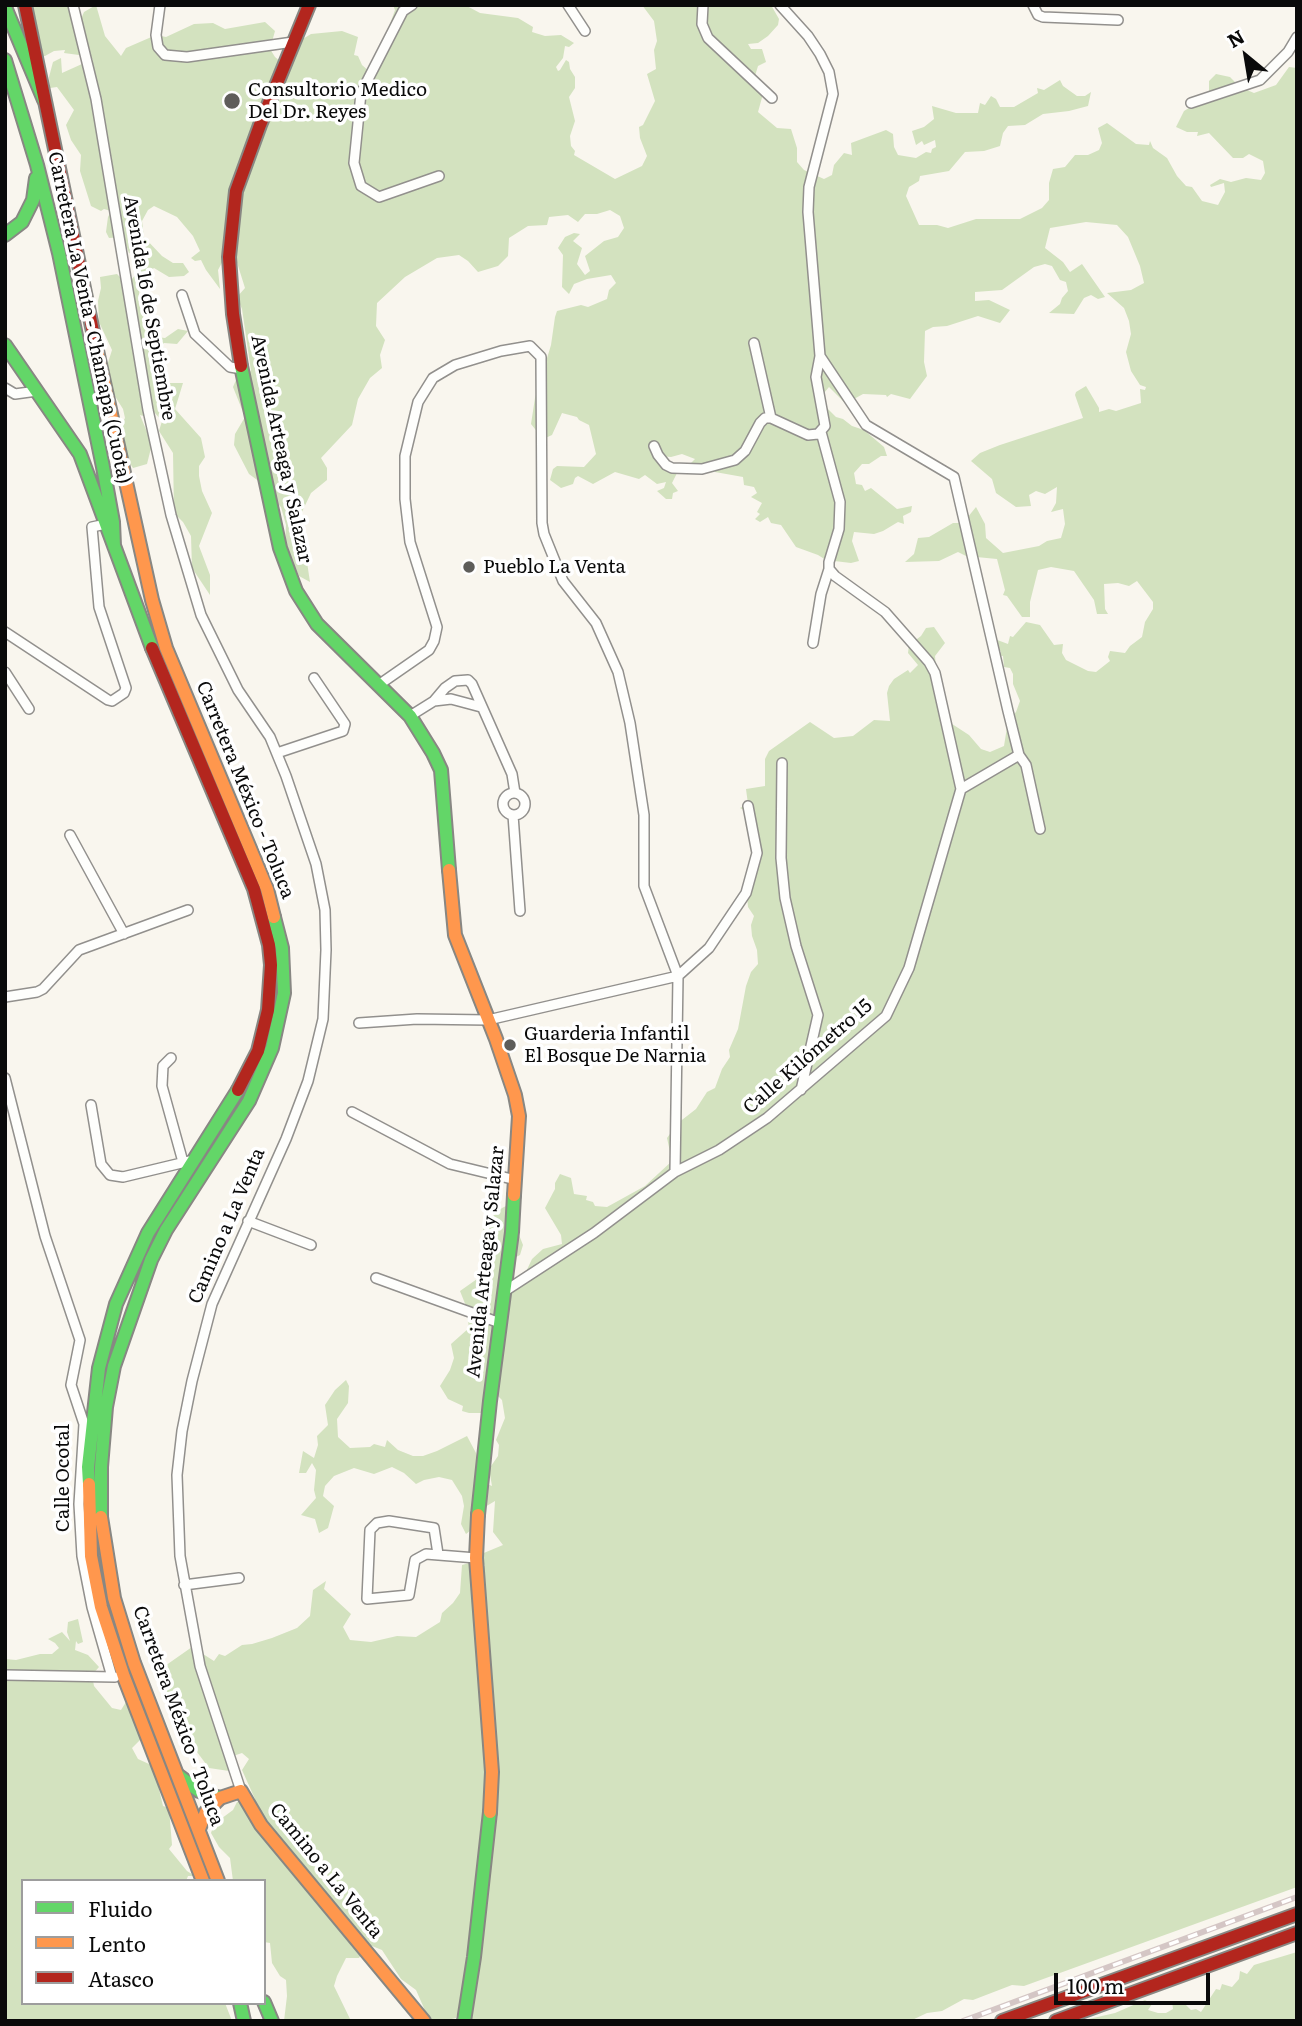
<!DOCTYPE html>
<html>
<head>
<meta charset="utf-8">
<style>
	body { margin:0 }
	#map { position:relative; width:1302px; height:2026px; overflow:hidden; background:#f9f6ee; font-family:Literata,serif }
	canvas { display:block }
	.frame { position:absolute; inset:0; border:7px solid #0a0a0a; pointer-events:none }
	.legend { position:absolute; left:21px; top:1879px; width:245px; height:126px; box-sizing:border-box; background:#fff; border:2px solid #9d9d9d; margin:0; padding:9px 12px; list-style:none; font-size:21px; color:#0a0a0a }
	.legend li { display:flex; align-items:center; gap:14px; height:35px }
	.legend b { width:35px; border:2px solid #9d9d9d }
	.north { position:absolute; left:1211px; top:21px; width:70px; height:70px; -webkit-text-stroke:5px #fff; paint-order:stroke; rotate:330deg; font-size:19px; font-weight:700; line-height:28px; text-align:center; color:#0a0a0a }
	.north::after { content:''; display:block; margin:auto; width:24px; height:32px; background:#0a0a0a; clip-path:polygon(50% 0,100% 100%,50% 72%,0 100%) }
	.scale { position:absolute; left:1054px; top:1973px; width:156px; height:32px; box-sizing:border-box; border:4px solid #0a0a0a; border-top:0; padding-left:9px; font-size:21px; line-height:24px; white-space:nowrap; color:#0a0a0a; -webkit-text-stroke:5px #fff; paint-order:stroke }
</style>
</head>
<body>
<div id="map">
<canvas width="1302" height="2026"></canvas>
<div class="frame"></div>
<ul class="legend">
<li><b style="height:9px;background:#63d668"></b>Fluido</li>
<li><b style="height:9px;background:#ff974d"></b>Lento</li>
<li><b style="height:9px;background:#b3261e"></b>Atasco</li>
</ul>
<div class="north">N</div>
<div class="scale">100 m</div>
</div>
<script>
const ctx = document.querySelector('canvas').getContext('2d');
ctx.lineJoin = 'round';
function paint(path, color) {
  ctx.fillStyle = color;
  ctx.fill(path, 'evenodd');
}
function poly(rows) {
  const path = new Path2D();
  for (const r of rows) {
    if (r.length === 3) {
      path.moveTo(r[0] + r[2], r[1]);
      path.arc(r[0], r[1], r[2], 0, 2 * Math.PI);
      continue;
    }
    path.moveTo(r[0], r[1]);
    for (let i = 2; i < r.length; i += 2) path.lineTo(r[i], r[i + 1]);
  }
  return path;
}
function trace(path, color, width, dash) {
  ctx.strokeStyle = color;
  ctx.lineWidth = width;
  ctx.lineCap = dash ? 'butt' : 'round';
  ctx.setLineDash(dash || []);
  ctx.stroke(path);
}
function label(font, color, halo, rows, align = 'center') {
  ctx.font = font + ' Literata,serif';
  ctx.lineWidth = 7;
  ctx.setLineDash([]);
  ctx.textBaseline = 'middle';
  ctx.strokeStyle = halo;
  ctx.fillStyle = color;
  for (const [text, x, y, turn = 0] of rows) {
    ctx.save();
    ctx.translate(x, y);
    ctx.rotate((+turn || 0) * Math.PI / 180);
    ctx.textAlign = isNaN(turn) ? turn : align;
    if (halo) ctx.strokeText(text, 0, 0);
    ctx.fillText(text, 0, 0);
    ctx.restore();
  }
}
paint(poly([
	[27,5,73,5,81,19,84,12,96,5,105,36,121,56,126,48,156,35,166,37,194,24,213,23,225,29,265,22,275,31,270,49,275,57,281,62,291,46,311,34,342,31,358,37,354,55,358,56,362,65,370,72,380,52,395,10,393,5,465,5,480,13,518,18,533,27,532,32,545,36,561,35,574,43,569,47,565,46,563,58,556,67,558,71,560,70,566,60,569,62,570,69,575,77,575,88,569,97,575,121,570,136,571,146,575,151,574,155,615,179,642,166,647,156,640,138,639,127,643,125,655,101,647,74,656,69,654,50,657,41,654,21,642,5,771,5,779,19,778,25,768,36,758,43,748,44,751,49,762,49,766,62,758,66,755,76,763,94,758,112,777,128,791,129,797,148,797,162,804,170,824,179,832,175,834,165,844,153,852,155,851,143,886,130,893,134,894,147,898,155,916,158,926,152,931,153,932,149,936,147,935,140,924,145,922,141,916,145,912,131,924,127,934,119,932,106,956,113,978,113,980,103,985,105,991,96,996,99,1000,107,1014,107,1038,93,1037,88,1044,90,1060,80,1063,86,1077,96,1085,96,1091,92,1088,106,1069,111,1043,114,1025,125,1008,126,1003,133,1000,146,984,151,965,152,949,171,920,176,919,181,909,187,906,196,919,225,937,225,948,228,976,219,1020,219,1042,208,1049,200,1049,183,1053,169,1065,167,1075,155,1088,155,1099,150,1102,143,1098,128,1107,123,1136,144,1149,145,1150,141,1153,148,1167,158,1177,176,1186,186,1192,187,1202,201,1218,205,1225,192,1224,183,1211,187,1210,185,1220,179,1231,182,1246,178,1261,180,1265,173,1263,161,1249,154,1243,158,1233,158,1209,133,1197,136,1198,132,1187,132,1176,127,1184,111,1205,98,1209,91,1209,81,1216,74,1230,77,1240,87,1254,93,1276,85,1289,67,1297,68,1297,1887,1024,1986,1012,1985,973,2000,964,1999,942,2011,927,2013,910,2021,473,2021,457,2015,456,2018,443,2021,426,2021,427,2015,416,1990,401,1979,382,1950,372,1946,366,1955,362,1953,359,1958,346,1958,337,1976,334,1986,351,2021,284,2021,287,1996,286,1980,280,1976,272,1963,270,1943,264,1942,264,1881,233,1881,230,1858,219,1847,211,1833,214,1824,233,1810,237,1802,249,1803,255,1799,242,1770,249,1759,242,1753,233,1756,229,1771,209,1768,194,1748,176,1734,174,1717,163,1681,162,1668,192,1647,214,1661,219,1654,225,1656,242,1645,252,1644,272,1638,297,1628,310,1616,313,1590,326,1581,324,1589,351,1614,343,1627,350,1640,371,1642,397,1636,416,1637,440,1622,442,1613,453,1603,460,1593,462,1565,473,1562,485,1566,479,1555,503,1545,493,1532,495,1501,480,1510,481,1522,466,1534,461,1524,464,1506,462,1496,452,1480,439,1477,424,1480,416,1484,404,1473,392,1467,374,1474,354,1468,334,1476,325,1486,323,1496,334,1506,328,1528,319,1533,315,1519,301,1515,316,1498,314,1490,316,1470,312,1463,306,1473,299,1473,303,1451,314,1458,318,1445,317,1436,328,1425,325,1405,335,1390,346,1380,349,1386,348,1403,337,1419,338,1437,350,1448,370,1447,374,1444,385,1447,387,1440,398,1450,413,1456,423,1456,437,1451,467,1436,476,1453,481,1476,487,1484,492,1486,489,1469,498,1456,499,1445,496,1440,505,1418,502,1400,495,1393,483,1413,469,1413,462,1411,463,1406,448,1399,440,1386,450,1370,454,1358,451,1344,469,1328,466,1306,460,1291,477,1279,483,1248,483,1225,502,1208,512,1203,514,1222,523,1245,520,1255,508,1261,511,1279,524,1276,532,1259,543,1249,562,1244,561,1235,545,1208,555,1189,555,1183,560,1174,571,1178,574,1194,587,1196,586,1200,593,1202,595,1206,607,1207,645,1186,672,1161,667,1138,678,1123,696,1109,707,1092,715,1088,722,1069,730,1057,729,1050,738,1029,746,986,751,972,758,964,757,950,752,936,751,925,754,916,748,907,745,878,750,867,754,843,745,822,750,813,740,808,748,804,746,789,765,786,765,759,769,751,810,722,834,738,853,736,874,720,890,721,887,693,889,686,894,679,908,670,910,673,918,665,908,653,909,645,921,636,926,628,934,627,945,643,935,656,937,678,949,722,969,735,981,749,990,752,1004,746,1008,721,1016,712,1020,701,1013,684,1013,674,1010,668,1004,667,1003,656,997,655,1001,652,992,638,1008,644,1010,636,1013,637,1026,622,1040,625,1054,645,1063,644,1062,653,1066,660,1088,671,1096,672,1110,661,1108,657,1110,651,1125,653,1130,646,1142,637,1145,622,1153,609,1153,602,1137,581,1129,586,1118,583,1104,584,1105,609,1108,614,1097,614,1094,600,1074,571,1051,567,1038,570,1030,602,1030,617,1022,617,1007,596,1003,595,1005,590,997,559,966,556,958,552,939,561,905,562,914,554,918,538,929,537,953,523,963,523,976,507,985,524,986,538,1003,553,1039,546,1047,541,1061,538,1065,524,1063,509,1051,512,1056,503,1057,487,1045,494,1036,491,1029,495,1031,506,1016,507,996,493,992,479,971,461,980,453,1000,445,1083,418,1075,395,1076,392,1086,386,1099,408,1099,412,1109,409,1116,411,1141,403,1140,389,1145,390,1146,387,1140,385,1131,371,1126,352,1131,334,1129,321,1124,308,1107,293,1131,290,1144,283,1140,266,1128,237,1117,225,1086,222,1050,228,1045,248,1063,262,1070,272,1082,264,1105,297,1098,299,1091,295,1084,298,1074,314,1049,313,1060,304,1062,298,1068,291,1066,282,1060,280,1052,266,1045,264,1034,267,1002,290,975,292,975,301,989,300,1010,310,1000,323,978,316,947,326,933,327,925,331,924,362,927,376,910,399,891,394,887,397,886,395,863,394,854,399,850,408,829,387,824,393,825,406,836,417,843,419,852,426,864,430,884,447,887,456,881,456,869,464,862,464,854,473,856,484,862,485,865,491,871,488,897,509,912,506,911,512,903,516,904,524,898,522,883,531,874,534,854,532,852,541,859,561,851,563,826,560,818,555,796,547,781,525,771,523,768,517,760,522,755,519,760,514,757,512,762,503,751,497,757,493,754,487,744,485,743,477,715,472,710,462,687,467,695,459,682,454,671,457,660,456,678,471,672,483,678,491,673,493,672,499,666,499,657,491,664,488,666,482,657,484,645,475,639,479,615,472,593,484,578,476,575,478,573,484,561,488,550,480,553,469,557,466,584,467,596,454,589,425,579,420,577,417,562,413,552,435,543,439,531,424,535,398,551,345,555,317,557,311,581,305,588,307,607,299,609,290,616,283,611,275,587,279,574,284,569,294,562,287,563,255,558,248,565,237,574,233,580,234,573,241,582,248,577,264,585,275,590,271,585,256,604,241,618,237,624,228,620,216,610,210,597,214,585,214,578,222,568,215,549,217,547,225,528,226,509,238,508,256,498,266,478,272,468,261,459,255,437,258,405,277,377,303,376,326,385,340,380,355,382,368,370,378,358,399,352,425,321,458,327,468,327,480,311,493,300,516,310,582,299,576,285,544,286,525,281,507,271,497,264,485,249,474,234,445,235,434,245,417,233,387,236,380,251,371,242,309,237,297,245,288,234,253,230,222,223,240,226,255,218,270,220,289,206,270,201,260,195,261,191,258,200,251,193,236,177,217,154,206,148,210,142,221,144,237,162,256,173,263,183,263,189,272,184,276,169,277,154,268,137,281,140,285,139,295,148,324,156,337,165,338,178,329,188,331,177,344,164,343,155,356,158,377,168,383,183,383,175,409,201,438,205,457,199,466,199,476,202,491,212,513,199,546,210,575,210,595,192,568,191,536,183,522,174,513,173,453,159,431,162,421,154,412,150,418,140,415,152,444,147,464,133,468,118,445,117,433,125,418,123,409,106,382,106,369,112,350,99,322,98,301,101,288,100,277,117,274,123,280,132,279,136,274,139,256,129,253,123,237,109,238,106,232,108,217,111,211,104,209,101,211,91,206,80,171,81,155,71,140,66,125,74,110,57,87,50,88,49,77,53,62,61,58,62,73,82,64,86,65,93,60,88,53,79,55,64,53,65,50,54,51,45,56,38,57],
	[78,1619,83,1642,78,1644,76,1641,75,1650,88,1655,99,1667,92,1675,94,1686,112,1708,121,1710,126,1702,131,1707,131,1718,141,1720,141,1739,132,1748,138,1759,149,1764,155,1772,163,1806,169,1808,172,1845,169,1849,187,1871,195,1876,188,1876,186,1881,23,1881,23,2003,225,2003,232,2021,5,2021,5,1659,16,1660,40,1654,52,1654,59,1648,55,1643,48,1639,62,1632,70,1641,67,1632,68,1622],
	[1297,1952,1297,2021,1080,2021,1115,2013,1145,2000,1152,2004,1148,2010,1158,2013,1166,2013,1173,2009,1172,2001,1184,2003,1191,2010,1196,2009,1201,2012,1216,1989,1220,1990,1222,1984,1232,1987,1239,1979,1240,1971,1247,1974,1254,1965]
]), '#d3e2bf');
const street = poly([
	[73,5,96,99,148,410,171,515,201,615,238,690,270,737,286,776,316,864,325,910,326,950,323,1019,308,1081,286,1139,212,1304,192,1381,182,1431,177,1475,180,1556,200,1666,241,1791],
	[160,5,156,35,158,47,165,55,187,57,293,42],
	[412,5,403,11,361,93,354,163,361,186,379,197,439,176],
	[568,5,585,31],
	[703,5,702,24,708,38,772,98],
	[780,5,808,36,820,54,829,72,833,94,809,187,808,212,820,356,866,425,954,477,1008,711,1019,755,1026,765,1040,829],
	[1033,5,1038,15,1043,17,1118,20],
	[1191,103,1260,80,1288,52,1297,37],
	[182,295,195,334,230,367,242,369],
	[754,343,771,418],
	[5,388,15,394,37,391],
	[821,432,840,502,839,529,829,562,829,569,835,576,885,612,929,662,935,673,961,789],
	[654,446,658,455,666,465,672,468,702,469,735,460,745,451,760,423,765,418,771,418,808,435,818,434,825,426,816,377,820,356],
	[5,632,108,700,112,701,124,693,126,688,99,607,92,527,106,524],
	[813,643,821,594,829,569],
	[5,672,29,709],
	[380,684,429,650,434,641,437,627,410,542,405,499,405,456,418,402,433,378,455,365,501,351,530,346,541,357,542,523,544,534,563,581,596,623,618,672,630,723,644,815,644,886,678,976,675,1172],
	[434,701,451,699,481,707],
	[410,716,434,701,445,688,455,681,468,680,472,684,512,774,515,793],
	[277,753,343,731,345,724,314,678],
	[782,763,781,858,785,898,796,946,818,1015,801,1090],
	[514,804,11],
	[513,815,520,911],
	[70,835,124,934],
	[5,997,37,992,43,989,79,950,188,910],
	[359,1023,417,1019,488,1020,678,976,709,948,746,893,757,853,748,806],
	[171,1058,163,1066,162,1086,183,1162],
	[5,1078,45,1236,80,1340,71,1385,84,1424,79,1504,82,1556,92,1607,112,1677],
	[91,1105,101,1164,110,1175,123,1177,194,1160],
	[352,1112,450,1164,516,1180],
	[248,1221,311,1245],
	[376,1278,500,1323],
	[505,1291,594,1233,675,1172,719,1150,767,1118,886,1016,909,968,961,789,1019,755],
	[438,1554,434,1528,389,1521,377,1523,370,1530,367,1599,409,1595,415,1560,426,1554,476,1558],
	[184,1585,239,1578],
	[5,1675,115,1677]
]);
const fast = poly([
	[5,7,44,100],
	[5,60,37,165,59,253,103,467,113,522,114,546],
	[5,235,22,222,33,200,36,178],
	[5,345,80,454,152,648],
	[241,366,280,548,296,591,317,624,410,716,433,753,441,770,449,870],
	[89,1484,88,1467,99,1368,116,1304,148,1233,238,1090],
	[478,1515,490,1401,512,1232,514,1195],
	[101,1517,101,1467,106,1407,114,1366,151,1260,166,1230,249,1101,272,1048,284,993,282,948,274,917],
	[179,1776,199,1791,220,1798],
	[264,2002,272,2021],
	[240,2003,244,2021],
	[464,2021,474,1957,490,1812]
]);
const slow = poly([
	[96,346,152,600,166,648,267,889,274,917],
	[449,870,455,935,496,1039,515,1095,519,1116,514,1195],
	[89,1484,91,1556,101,1607,124,1677,203,1881],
	[478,1515,476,1558,492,1772,490,1812],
	[101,1517,114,1598,134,1663,218,1881],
	[241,1791,261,1825,424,2021],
	[199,1829,206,1812,220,1798,241,1791]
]);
const jam = poly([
	[25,5,96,346],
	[241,366,233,314,229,257,236,191,260,125,309,5],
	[152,648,254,889,269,945,271,965,268,1010,258,1051,238,1090],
	[1002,2021,1297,1914],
	[1056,2021,1297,1933]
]);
trace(street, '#92908d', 12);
trace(fast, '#888783', 16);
trace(slow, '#888783', 16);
trace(jam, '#888783', 16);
trace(street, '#fefefc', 9);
trace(fast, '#63d668', 12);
trace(slow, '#ff974d', 12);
trace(jam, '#b3261e', 12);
const rail = poly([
	[963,2021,1297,1897]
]);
trace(rail, '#d4c6c5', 6);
trace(rail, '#fff', 3.5, [10]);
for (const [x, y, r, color] of [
	[232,101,9,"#5e5d5a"],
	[469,567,7,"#5e5d5a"],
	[510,1045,7,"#5e5d5a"]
]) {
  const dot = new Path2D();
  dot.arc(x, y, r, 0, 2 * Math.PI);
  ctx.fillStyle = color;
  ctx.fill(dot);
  trace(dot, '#fff', 2.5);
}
label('19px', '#0a0a0a', '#fff', [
	["Consultorio Medico",248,90],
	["Del Dr. Reyes",248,112],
	["Pueblo La Venta",483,567],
	["Guarderia Infantil",524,1034],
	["El Bosque De Narnia",524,1056]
], 'left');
label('19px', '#0a0a0a', '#fff', [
	["Avenida 16 de Septiembre",149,308,80],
	["Carretera La Venta - Chamapa (Cuota)",89,318,78],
	["Avenida Arteaga y Salazar",281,449,78],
	["Carretera México - Toluca",245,790,68],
	["Calle Kilómetro 15",808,1057,-41],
	["Camino a La Venta",227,1226,-67],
	["Avenida Arteaga y Salazar",486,1262,-84],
	["Calle Ocotal",63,1478,-90],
	["Carretera México - Toluca",178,1716,70],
	["Camino a La Venta",326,1871,51]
]);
</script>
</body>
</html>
